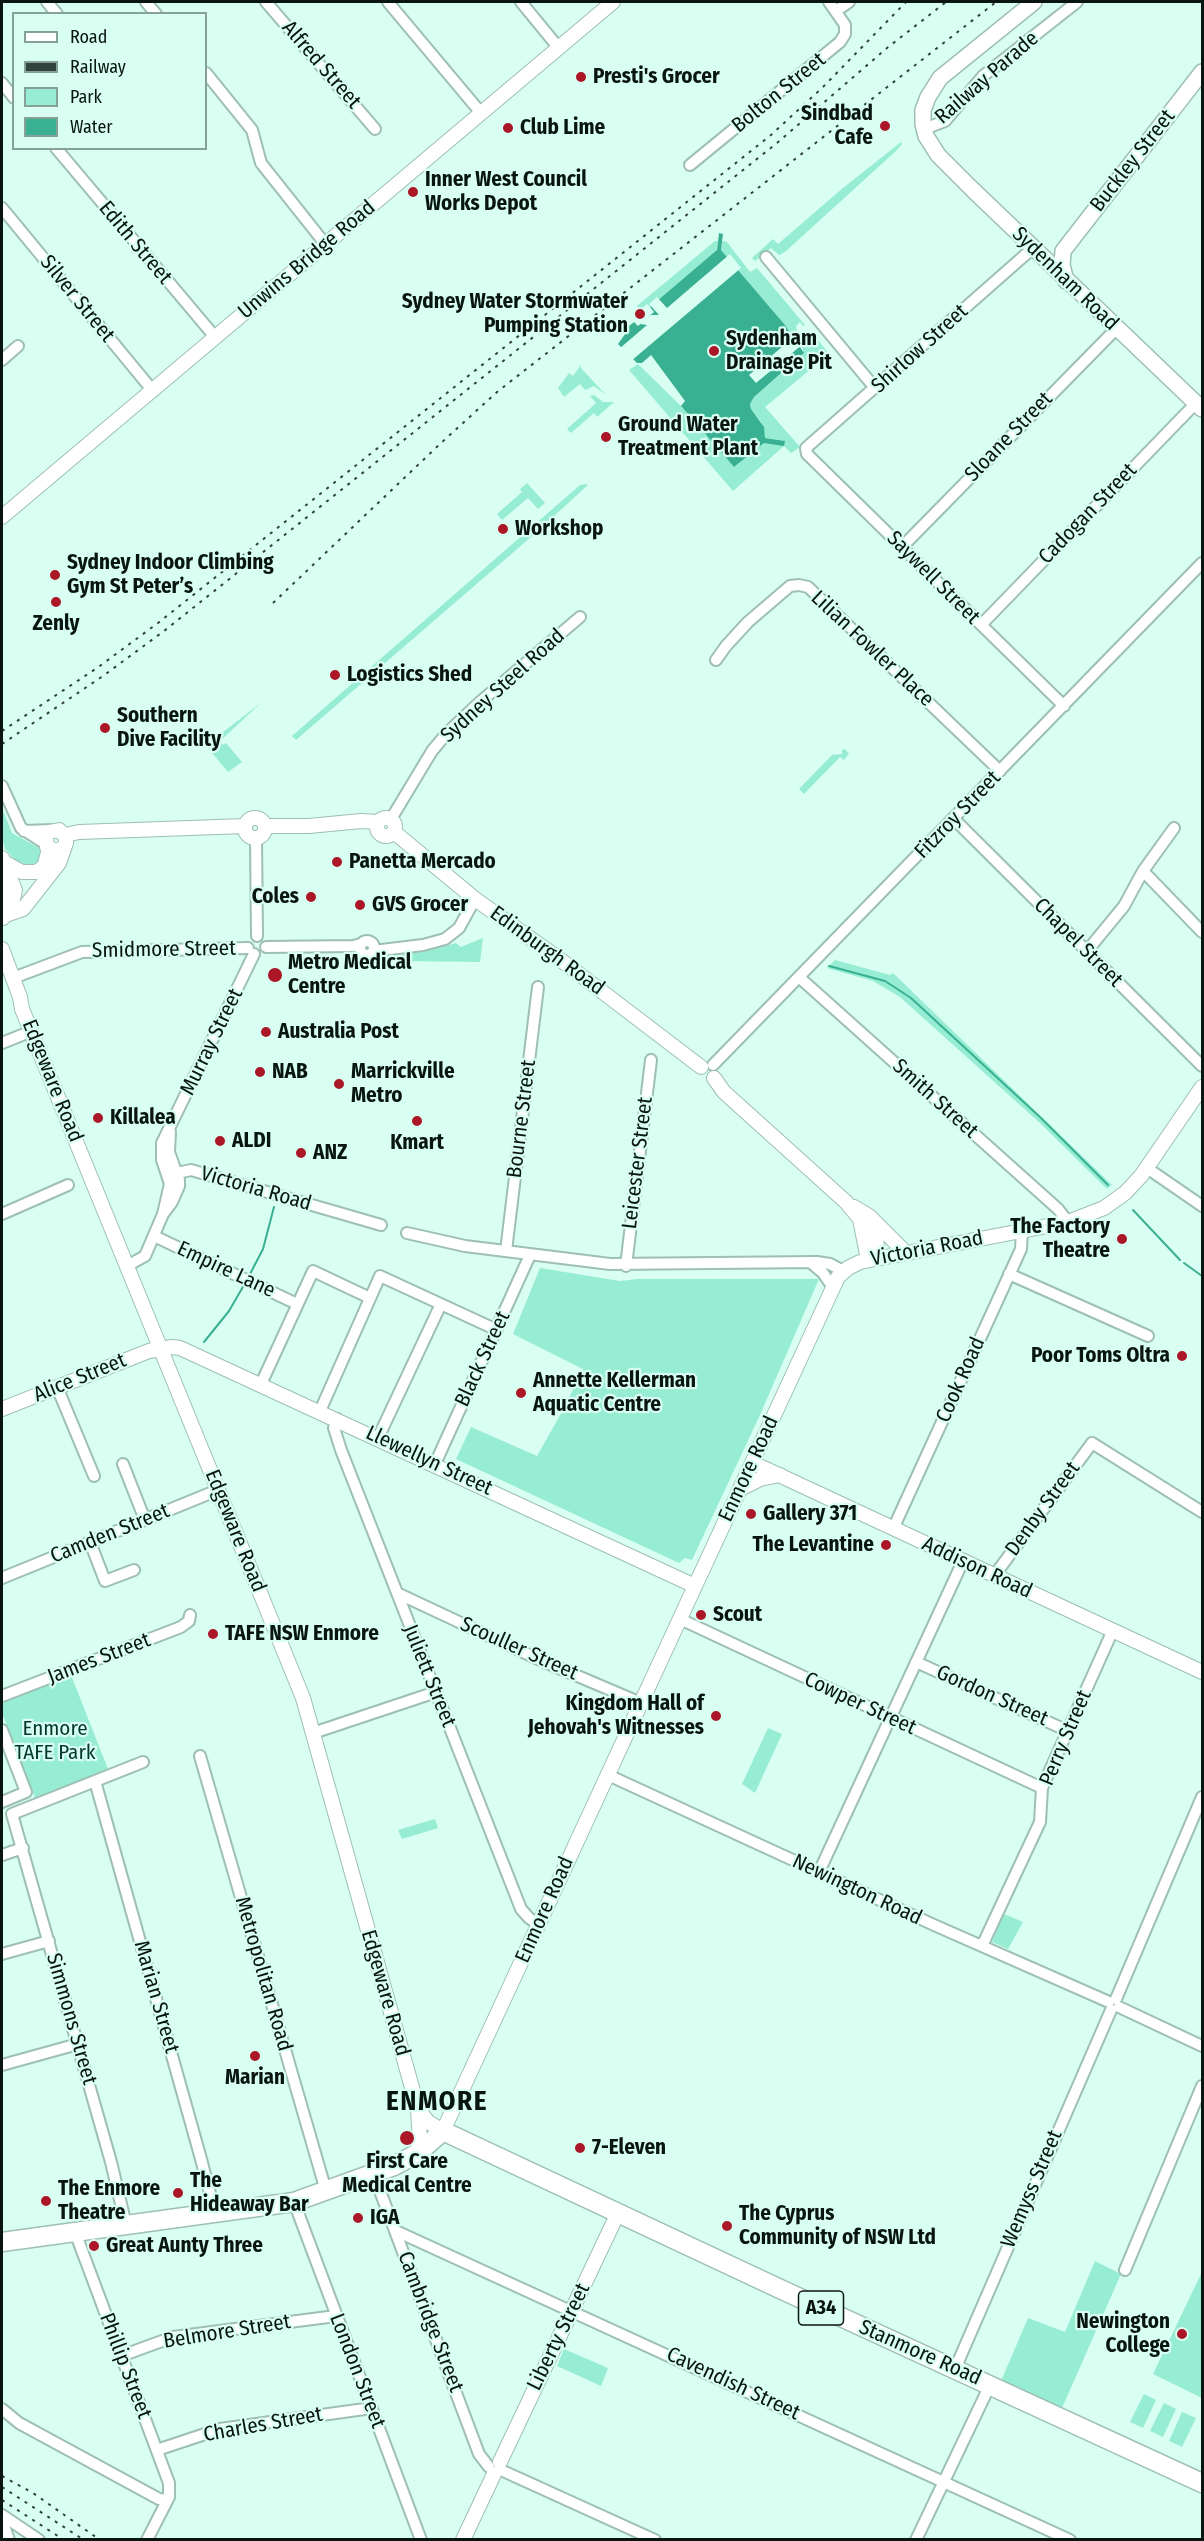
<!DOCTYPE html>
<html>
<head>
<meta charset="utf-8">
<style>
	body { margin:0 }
	#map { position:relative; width:1204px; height:2541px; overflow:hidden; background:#d9fef2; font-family:"Fira Sans Condensed",sans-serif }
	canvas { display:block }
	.frame { position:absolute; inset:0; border:3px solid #081511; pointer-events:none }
	.legend { position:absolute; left:12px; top:12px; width:195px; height:138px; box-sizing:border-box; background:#d9fef2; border:2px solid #85a198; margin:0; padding:8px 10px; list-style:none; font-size:18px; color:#081511 }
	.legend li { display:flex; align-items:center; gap:12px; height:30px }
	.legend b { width:30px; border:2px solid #85a198 }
</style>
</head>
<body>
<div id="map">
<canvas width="1204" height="2541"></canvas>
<div class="frame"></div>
<ul class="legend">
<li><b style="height:8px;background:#fff"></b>Road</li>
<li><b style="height:8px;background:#32433e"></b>Railway</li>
<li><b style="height:16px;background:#97edd3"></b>Park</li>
<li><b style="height:16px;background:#3ab093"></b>Water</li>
</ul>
</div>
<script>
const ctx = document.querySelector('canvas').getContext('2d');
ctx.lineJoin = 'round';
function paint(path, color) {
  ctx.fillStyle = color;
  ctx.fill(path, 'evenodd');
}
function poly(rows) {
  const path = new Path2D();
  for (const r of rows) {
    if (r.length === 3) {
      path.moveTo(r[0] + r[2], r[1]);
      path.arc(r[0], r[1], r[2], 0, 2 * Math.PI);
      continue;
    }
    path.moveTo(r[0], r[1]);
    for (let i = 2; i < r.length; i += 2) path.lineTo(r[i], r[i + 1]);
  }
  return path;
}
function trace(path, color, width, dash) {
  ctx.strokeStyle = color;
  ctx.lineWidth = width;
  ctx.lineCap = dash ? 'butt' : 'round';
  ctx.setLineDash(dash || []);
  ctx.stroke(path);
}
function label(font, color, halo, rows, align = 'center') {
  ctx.font = font + ' "Fira Sans Condensed",sans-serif';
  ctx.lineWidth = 4.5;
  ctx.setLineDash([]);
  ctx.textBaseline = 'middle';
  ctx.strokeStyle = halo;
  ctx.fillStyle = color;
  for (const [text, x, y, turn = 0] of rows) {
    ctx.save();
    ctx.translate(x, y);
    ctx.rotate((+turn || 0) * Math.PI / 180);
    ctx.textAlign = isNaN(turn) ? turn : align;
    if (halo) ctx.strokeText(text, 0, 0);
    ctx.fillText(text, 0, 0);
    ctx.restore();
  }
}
paint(poly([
	[901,142,902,144,897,150,785,252,779,255,771,248,755,261,752,258,773,239,778,244,843,188],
	[715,241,718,241,716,252,650,307,647,304,640,310,637,306],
	[722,241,727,242,750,272,757,268,805,325,803,326,800,322,796,326,797,331,807,343,812,344,818,340,829,354,765,407,800,447,791,453,784,446,733,491,629,370,638,364,681,406,734,467,764,443,785,441,765,438,761,422,751,409,750,404,754,397,764,388,802,356,803,349,785,325,721,250],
	[581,365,581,368,606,395,594,386,585,390,580,384,564,397,558,388,569,373,573,376],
	[594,395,603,402,614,402,597,417,594,413,571,433,567,429,596,403,590,396],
	[527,483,545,503,538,509,528,498,502,520,497,514,522,492,520,489],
	[586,484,588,485,531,537,296,740,292,736,308,722,580,485],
	[262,702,220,741,223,745,226,743,242,762,228,772,208,748,213,740],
	[845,749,849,754,844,760,840,757,804,794,799,789,832,755,842,754,842,750],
	[2,808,12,833,39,848,43,856,40,865,24,868,25,864,15,860,5,849,2,839],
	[483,938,480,962,398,961,395,957,395,954,423,952,456,943,461,947],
	[835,960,890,975,893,973,1112,1185,1107,1189,1040,1123,900,997,873,981,827,968],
	[540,1268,620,1281,638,1279,819,1279,760,1415,692,1560,685,1558,679,1563,664,1556,456,1459,471,1427,537,1456,563,1410,583,1369,513,1334],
	[71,1675,108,1769,35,1798,2,1713,2,1702],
	[768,1728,782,1734,755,1793,742,1784],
	[435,1819,438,1828,402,1839,398,1830],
	[1004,1914,1023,1922,1008,1949,992,1942],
	[1095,2261,1121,2274,1062,2408,1001,2381,1028,2318,1065,2332],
	[1202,2272,1202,2398,1153,2374],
	[564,2349,608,2368,601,2386,557,2366],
	[1144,2394,1156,2400,1143,2428,1130,2422],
	[1164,2403,1176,2409,1163,2437,1150,2431],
	[1182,2412,1196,2418,1182,2447,1169,2441]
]), '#97edd3');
paint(poly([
	[719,233,723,234,721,250,785,325,804,353,754,397,750,404,751,409,764,427,765,438,785,441,784,446,764,443,734,467,681,406,685,401,651,355,642,363,637,363,618,344,628,330,619,329,619,326,629,326,634,322,638,326,654,312,650,307,717,250]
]), '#3ab093');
paint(poly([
	[730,254,741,268,631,361,619,349,647,325,640,324,645,319,651,315,659,315,649,304,657,297,667,308],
	[796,335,803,344,756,383,749,375]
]), '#d9fef2');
trace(poly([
	[829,966,885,981,911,998,1042,1119,1108,1185],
	[1133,1210,1180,1260],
	[1184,1263,1202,1276],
	[249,1276,263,1249,274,1207],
	[204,1342,229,1311,244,1285]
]), '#3ab093', 2);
const street = poly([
	[47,2,57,14],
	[146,2,156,14],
	[266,2,375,129],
	[388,2,481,113],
	[521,2,558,47],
	[836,11,849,2],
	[206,73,252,130,261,163,326,245],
	[2,83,14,98],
	[924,129,945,121,983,76,1077,2],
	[56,148,215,337],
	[690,165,840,42,845,34,845,25,829,2],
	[2,208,153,391],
	[1033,248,806,448,807,454,1064,706],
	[766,257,875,388],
	[2,360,18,346],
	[902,547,1117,328],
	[981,625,1196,403],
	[716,660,726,646,748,622,790,586,799,585,808,587,1000,771],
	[2,786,21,828,46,844],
	[391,819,432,751,447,733,480,702,580,617],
	[954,819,1202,1066],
	[24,831,53,830],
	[256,838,257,936],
	[1143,871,1202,932],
	[367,948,7],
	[266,947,353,946,361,944],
	[373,951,423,945,445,939,459,928,475,899],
	[1087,951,1124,906,1143,871,1174,828],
	[13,978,82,952,248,948],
	[800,978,1058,1209,1068,1222],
	[2,1043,32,1031],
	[713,1065,1202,563],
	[1147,1168,1202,1206],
	[177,1173,191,1170,381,1225],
	[2,1214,68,1185],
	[163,1214,170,1184,162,1160,162,1143,254,954],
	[407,1233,465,1246,610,1264,817,1262,830,1264,843,1271],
	[154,1236,297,1304],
	[506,1251,538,987],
	[810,1262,823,1273,832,1286],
	[127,1266,145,1256,163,1214,172,1202,179,1186,179,1180,169,1152,170,1132],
	[626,1266,651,1060],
	[1009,1274,1148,1336],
	[261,1384,313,1271,370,1298],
	[57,1387,94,1476],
	[320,1411,380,1276,497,1330],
	[337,1419,334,1428,341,1450,521,1909,529,1918,539,1925],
	[378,1438,441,1304],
	[123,1464,145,1520],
	[435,1464,530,1255],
	[893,1529,1021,1249,1022,1230],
	[90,1542,105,1581,134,1570],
	[994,1576,1092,1443,1202,1512],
	[2,1578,218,1490],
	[397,1593,540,1660,641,1703],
	[680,1619,1042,1788],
	[916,1662,1068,1731],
	[2,1696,181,1627,189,1621,190,1615],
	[2,1730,26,1792,2,1802],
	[313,1733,436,1692],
	[200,1756,326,2191],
	[608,1775,934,1925,1109,2002],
	[95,1781,201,2159,215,2213],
	[2,1855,23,1848],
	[819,1872,963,1561],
	[982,1946,1040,1822,1042,1788,1113,1630],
	[2,1954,49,1941],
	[1116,1999,1202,1797],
	[1119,2007,1202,2046],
	[2,2065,78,2044],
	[374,2175,479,2454,489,2467],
	[294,2202,421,2540],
	[126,2225,111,2162,12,1814,143,1762],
	[396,2231,1070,2540],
	[75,2232,169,2483,169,2497,147,2540],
	[1125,2270,1202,2086],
	[121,2356,173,2337,336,2316],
	[955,2369,1111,2010],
	[2,2409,19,2423,159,2499,167,2500],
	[157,2450,220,2429,372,2408],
	[503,2471,655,2540],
	[2,2515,39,2540],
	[2,2520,9,2540],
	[916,2540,990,2385]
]);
const secondary = poly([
	[2,517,613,2],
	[255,828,10],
	[386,827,9],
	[266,826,309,826,361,821,378,822],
	[394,832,475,899,558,958,701,1067],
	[65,835,79,832,245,826],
	[2,858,15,890,12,904,3,918],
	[4,862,22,872,36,872,44,867,49,849],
	[2,874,5,886,2,903],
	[6,915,23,909,59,863,66,843,66,837,59,830,49,832,46,837,47,847,56,851,63,848],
	[2,949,20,997,22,1009,303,1698,418,2109,428,2122,443,2131,838,1277,848,1268,860,1262,1068,1222,1104,1208,1125,1193,1141,1176,1202,1087],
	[714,1078,724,1092,846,1202,860,1219,868,1260],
	[854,1207,869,1216,906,1253],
	[867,1220,875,1234,879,1258],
	[2,1409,149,1351,172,1347,180,1348,695,1586],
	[753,1463,1202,1672],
	[740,1489,760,1479,780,1475],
	[418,2153,420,2141,418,2109],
	[500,2462,618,2213],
	[463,2540,494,2474]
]);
const primary = poly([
	[1034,2,940,78,928,97,923,110,923,124,926,136,938,155,973,190,1202,409],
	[1066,281,1062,265,1063,251,1202,72]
]);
const highway = poly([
	[2,2242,294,2202,394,2166,418,2153,443,2131,778,2288,1202,2483]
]);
trace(street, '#9dbfb4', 14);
trace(secondary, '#9dbfb4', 16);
trace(primary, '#9dbfb4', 18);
trace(highway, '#9dbfb4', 21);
trace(street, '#fff', 10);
trace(secondary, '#fff', 14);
trace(primary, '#fff', 15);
trace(highway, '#fff', 18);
trace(poly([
	[273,603,441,443,497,392,996,2],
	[2,731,97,668,158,623,771,135,823,87,906,2],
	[2,744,103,676,164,631,777,143,887,48,946,2],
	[2,2476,33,2493,100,2540],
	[2,2487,84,2540],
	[2,2500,64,2540]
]), '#32433e', 2, [3, 6]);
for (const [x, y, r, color] of [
	[581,77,6,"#ab1727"],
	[885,126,6,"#ab1727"],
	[508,128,6,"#ab1727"],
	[413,192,6,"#ab1727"],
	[640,314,6,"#ab1727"],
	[714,351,6,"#ab1727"],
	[606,437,6,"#ab1727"],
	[503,529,6,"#ab1727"],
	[55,575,6,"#ab1727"],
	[56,602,6,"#ab1727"],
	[335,675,6,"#ab1727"],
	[105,728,6,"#ab1727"],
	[337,862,6,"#ab1727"],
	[311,897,6,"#ab1727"],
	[360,905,6,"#ab1727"],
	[275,975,8,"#ab1727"],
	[266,1032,6,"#ab1727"],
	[260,1072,6,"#ab1727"],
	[339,1084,6,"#ab1727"],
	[98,1118,6,"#ab1727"],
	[417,1121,6,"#ab1727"],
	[220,1141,6,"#ab1727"],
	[301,1153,6,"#ab1727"],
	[1122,1239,6,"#ab1727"],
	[1182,1356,6,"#ab1727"],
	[521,1393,6,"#ab1727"],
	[751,1514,6,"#ab1727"],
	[886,1545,6,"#ab1727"],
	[701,1615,6,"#ab1727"],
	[213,1634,6,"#ab1727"],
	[716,1716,6,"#ab1727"],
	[255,2056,6,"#ab1727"],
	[407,2138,8,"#ab1727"],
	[580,2148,6,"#ab1727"],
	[178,2193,6,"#ab1727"],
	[46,2201,6,"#ab1727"],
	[358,2218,6,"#ab1727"],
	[727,2226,6,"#ab1727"],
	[94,2246,6,"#ab1727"],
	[1182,2334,6,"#ab1727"]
]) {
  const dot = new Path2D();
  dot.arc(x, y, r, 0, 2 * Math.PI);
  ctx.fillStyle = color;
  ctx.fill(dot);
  trace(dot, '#d9fef2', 2);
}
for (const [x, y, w] of [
	[821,2308,45]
]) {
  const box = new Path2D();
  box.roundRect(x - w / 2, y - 17, w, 34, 4.5);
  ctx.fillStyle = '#d9fef2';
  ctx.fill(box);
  trace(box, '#081511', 1.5);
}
label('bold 20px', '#081511', null, [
	["A34",821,2308]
]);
label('21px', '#081511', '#d9fef2', [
	["Alfred Street",321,65,49],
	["Railway Parade",987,78,-41],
	["Bolton Street",779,93,-39],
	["Buckley Street",1133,161,-52],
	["Edith Street",135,243,50],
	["Unwins Bridge Road",307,260,-40],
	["Sydenham Road",1065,279,44],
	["Silver Street",77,299,51],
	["Shirlow Street",920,349,-42],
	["Sloane Street",1009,437,-46],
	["Cadogan Street",1088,514,-46],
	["Saywell Street",933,578,45],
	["Lilian Fowler Place",872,649,43],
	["Sydney Steel Road",503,686,-42],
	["Fitzroy Street",958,815,-46],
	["Chapel Street",1078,943,45],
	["Smidmore Street",164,950,-1],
	["Edinburgh Road",547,951,36],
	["Murray Street",212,1042,-64],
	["Edgeware Road",52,1081,68],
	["Smith Street",935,1099,42],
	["Bourne Street",522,1119,-83],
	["Leicester Street",638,1163,-83],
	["Victoria Road",256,1189,16],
	["Victoria Road",927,1249,-11],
	["Empire Lane",226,1270,25],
	["Black Street",483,1359,-65],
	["Alice Street",80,1378,-22],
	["Cook Road",961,1380,-66],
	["Llewellyn Street",429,1461,25],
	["Enmore Road",749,1469,-65],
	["Denby Street",1043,1509,-54],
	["Edgeware Road",235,1531,68],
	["Camden Street",110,1534,-22],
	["Addison Road",977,1568,25],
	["Scouller Street",519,1649,24],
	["James Street",99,1659,-21],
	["Juliett Street",429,1676,68],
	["Gordon Street",992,1696,24],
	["Cowper Street",860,1704,25],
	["Perry Street",1066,1738,-67],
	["Newington Road",857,1890,25],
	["Enmore Road",545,1910,-66],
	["Metropolitan Road",263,1974,74],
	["Edgeware Road",385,1993,74],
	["Marian Street",156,1997,74],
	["Simmons Street",71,2019,74],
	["Wemyss Street",1032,2189,-67],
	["Cambridge Street",430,2322,69],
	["Belmore Street",227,2332,-9],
	["Liberty Street",559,2337,-64],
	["Stanmore Road",920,2353,24],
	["Phillip Street",125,2366,69],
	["London Street",357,2371,69],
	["Cavendish Street",733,2384,25],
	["Charles Street",263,2425,-10]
]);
label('bold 21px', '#081511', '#d9fef2', [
	["Presti's Grocer",593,77],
	["Sindbad",873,114,"right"],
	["Cafe",873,138,"right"],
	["Club Lime",520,128],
	["Inner West Council",425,180],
	["Works Depot",425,204],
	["Sydney Water Stormwater",628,302,"right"],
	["Pumping Station",628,326,"right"],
	["Sydenham",726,339],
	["Drainage Pit",726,363],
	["Ground Water",618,425],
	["Treatment Plant",618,449],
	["Workshop",515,529],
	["Sydney Indoor Climbing",67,563],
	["Gym St Peter’s",67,587],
	["Zenly",56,624,"center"],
	["Logistics Shed",347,675],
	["Southern",117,716],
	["Dive Facility",117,740],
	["Panetta Mercado",349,862],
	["Coles",299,897,"right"],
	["GVS Grocer",372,905],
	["Metro Medical",288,963],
	["Centre",288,987],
	["Australia Post",278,1032],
	["NAB",272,1072],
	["Marrickville",351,1072],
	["Metro",351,1096],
	["Killalea",110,1118],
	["ALDI",232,1141],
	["Kmart",417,1143,"center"],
	["ANZ",313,1153],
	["The Factory",1110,1227,"right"],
	["Theatre",1110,1251,"right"],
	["Poor Toms Oltra",1170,1356,"right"],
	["Annette Kellerman",533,1381],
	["Aquatic Centre",533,1405],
	["Gallery 371",763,1514],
	["The Levantine",874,1545,"right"],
	["Scout",713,1615],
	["TAFE NSW Enmore",225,1634],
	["Kingdom Hall of",704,1704,"right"],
	["Jehovah's Witnesses",704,1728,"right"],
	["Marian",255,2078,"center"],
	["7-Eleven",592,2148],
	["First Care",407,2162,"center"],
	["Medical Centre",407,2186,"center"],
	["The",190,2181],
	["Hideaway Bar",190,2205],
	["The Enmore",58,2189],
	["Theatre",58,2213],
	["The Cyprus",739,2214],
	["Community of NSW Ltd",739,2238],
	["IGA",370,2218],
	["Great Aunty Three",106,2246],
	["Newington",1170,2322,"right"],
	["College",1170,2346,"right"]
], 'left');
label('21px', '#03392d', '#d9fef2', [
	["Enmore",55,1729],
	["TAFE Park",55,1753]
]);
ctx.letterSpacing = '1.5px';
label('bold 27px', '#081511', '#d9fef2', [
	["ENMORE",437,2102]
]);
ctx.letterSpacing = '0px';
</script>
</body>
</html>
